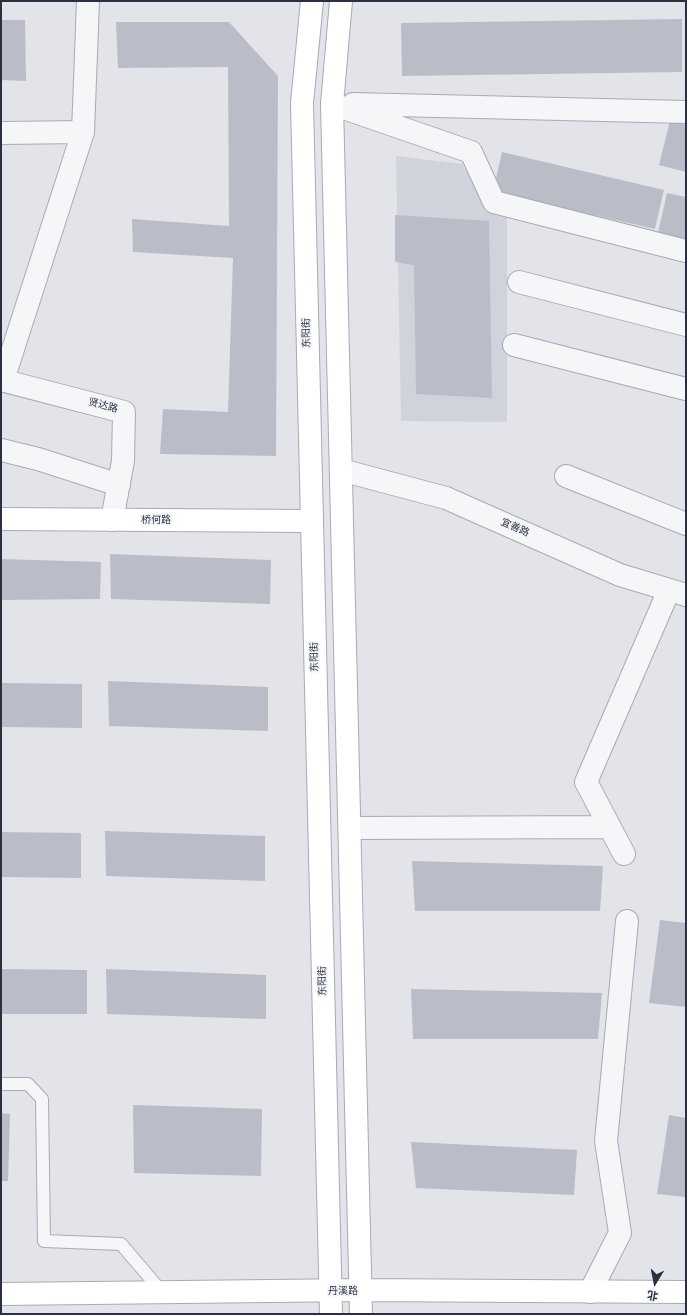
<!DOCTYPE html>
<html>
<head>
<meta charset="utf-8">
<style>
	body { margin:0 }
	#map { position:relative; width:687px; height:1315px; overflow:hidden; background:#e3e4ea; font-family:"Roboto Condensed","Noto Sans SC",sans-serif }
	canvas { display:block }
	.frame { position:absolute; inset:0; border:2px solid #2b3041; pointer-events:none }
	.north { position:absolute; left:635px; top:1263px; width:40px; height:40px; -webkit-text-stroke:3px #f2f4f7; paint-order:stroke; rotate:190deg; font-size:11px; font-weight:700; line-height:16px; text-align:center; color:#2b3041 }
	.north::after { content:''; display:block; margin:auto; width:14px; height:18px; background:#2b3041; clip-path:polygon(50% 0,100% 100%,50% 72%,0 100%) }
</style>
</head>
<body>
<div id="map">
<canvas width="687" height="1315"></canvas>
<div class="frame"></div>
<div class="north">北</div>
</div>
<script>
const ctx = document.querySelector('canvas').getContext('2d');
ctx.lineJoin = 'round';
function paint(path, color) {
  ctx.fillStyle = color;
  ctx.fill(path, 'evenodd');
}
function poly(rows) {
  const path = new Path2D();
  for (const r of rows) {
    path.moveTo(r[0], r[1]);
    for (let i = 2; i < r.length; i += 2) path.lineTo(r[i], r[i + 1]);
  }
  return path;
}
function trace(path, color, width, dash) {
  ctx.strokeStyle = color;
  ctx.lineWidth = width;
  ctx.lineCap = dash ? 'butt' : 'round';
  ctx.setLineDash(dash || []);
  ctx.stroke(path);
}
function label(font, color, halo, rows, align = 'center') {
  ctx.font = font + ' "Roboto Condensed","Noto Sans SC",sans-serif';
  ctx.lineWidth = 3.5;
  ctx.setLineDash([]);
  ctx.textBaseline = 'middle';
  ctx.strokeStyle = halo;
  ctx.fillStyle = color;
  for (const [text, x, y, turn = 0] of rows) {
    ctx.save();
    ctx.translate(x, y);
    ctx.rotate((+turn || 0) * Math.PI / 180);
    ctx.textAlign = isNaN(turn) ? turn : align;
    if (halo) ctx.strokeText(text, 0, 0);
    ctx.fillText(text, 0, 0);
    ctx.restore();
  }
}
paint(poly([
	[396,156,462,164,483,199,507,218,507,422,401,421]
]), '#d1d3dc');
paint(poly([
	[682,19,682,72,402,76,401,23],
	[1,20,25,20,26,81,1,80],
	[116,22,229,22,278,76,276,456,160,454,163,409,228,412,233,258,133,252,132,219,229,226,228,67,118,68],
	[670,121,686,125,686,172,659,165],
	[502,152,664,190,655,229,493,192],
	[667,193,686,197,686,243,657,237],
	[395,215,489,221,492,398,416,394,414,265,395,262],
	[110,554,271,560,270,604,111,599],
	[1,559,101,562,100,599,1,600],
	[108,681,268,687,268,731,109,726],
	[1,683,82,684,82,728,1,727],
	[105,831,265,836,265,881,106,876],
	[1,832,81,833,81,878,1,877],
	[412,861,603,866,600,911,415,911],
	[660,920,686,923,686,1007,649,1003],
	[1,969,87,970,87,1014,1,1014],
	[106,969,266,975,266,1019,107,1014],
	[411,989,602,993,598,1039,413,1039],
	[133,1105,262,1109,261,1176,134,1173],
	[1,1113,10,1114,8,1181,1,1181],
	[669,1115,686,1118,686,1197,657,1194],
	[411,1142,577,1150,574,1195,416,1188]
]), '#babdc7');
const lane = poly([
	[1,1084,28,1084,42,1099,44,1241,121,1244,162,1292]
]);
const street = poly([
	[332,104,471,152,494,202,686,251],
	[353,104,686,112],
	[1,133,83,132],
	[519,282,686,325],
	[514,345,686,389],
	[1,380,124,412,123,461,112,520],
	[3,380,83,132,88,1],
	[1,450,38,459,119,485],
	[341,470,446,498,620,575,686,595],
	[566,476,686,524],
	[350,828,610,827],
	[624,854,586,782,669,590],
	[590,1292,620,1233,606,1141,627,921]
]);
const secondary = poly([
	[312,1,302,103,331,1314],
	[341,1,332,104,361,1314],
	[1,519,312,521],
	[1,1294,361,1290,686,1292]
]);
trace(lane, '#a8aab4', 14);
trace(street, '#a8aab4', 24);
trace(secondary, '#a8aab4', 24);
trace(lane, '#f5f6f8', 12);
trace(street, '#f5f6f8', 22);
trace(secondary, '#fff', 22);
label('10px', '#2b3041', '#f2f4f7', [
	["东阳街",307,333,-91],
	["贤达路",103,406,15],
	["桥何路",156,520],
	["宜善路",515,528,24],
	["东阳街",315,657,-91],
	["东阳街",323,981,-91],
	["丹溪路",343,1291]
]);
</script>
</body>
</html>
